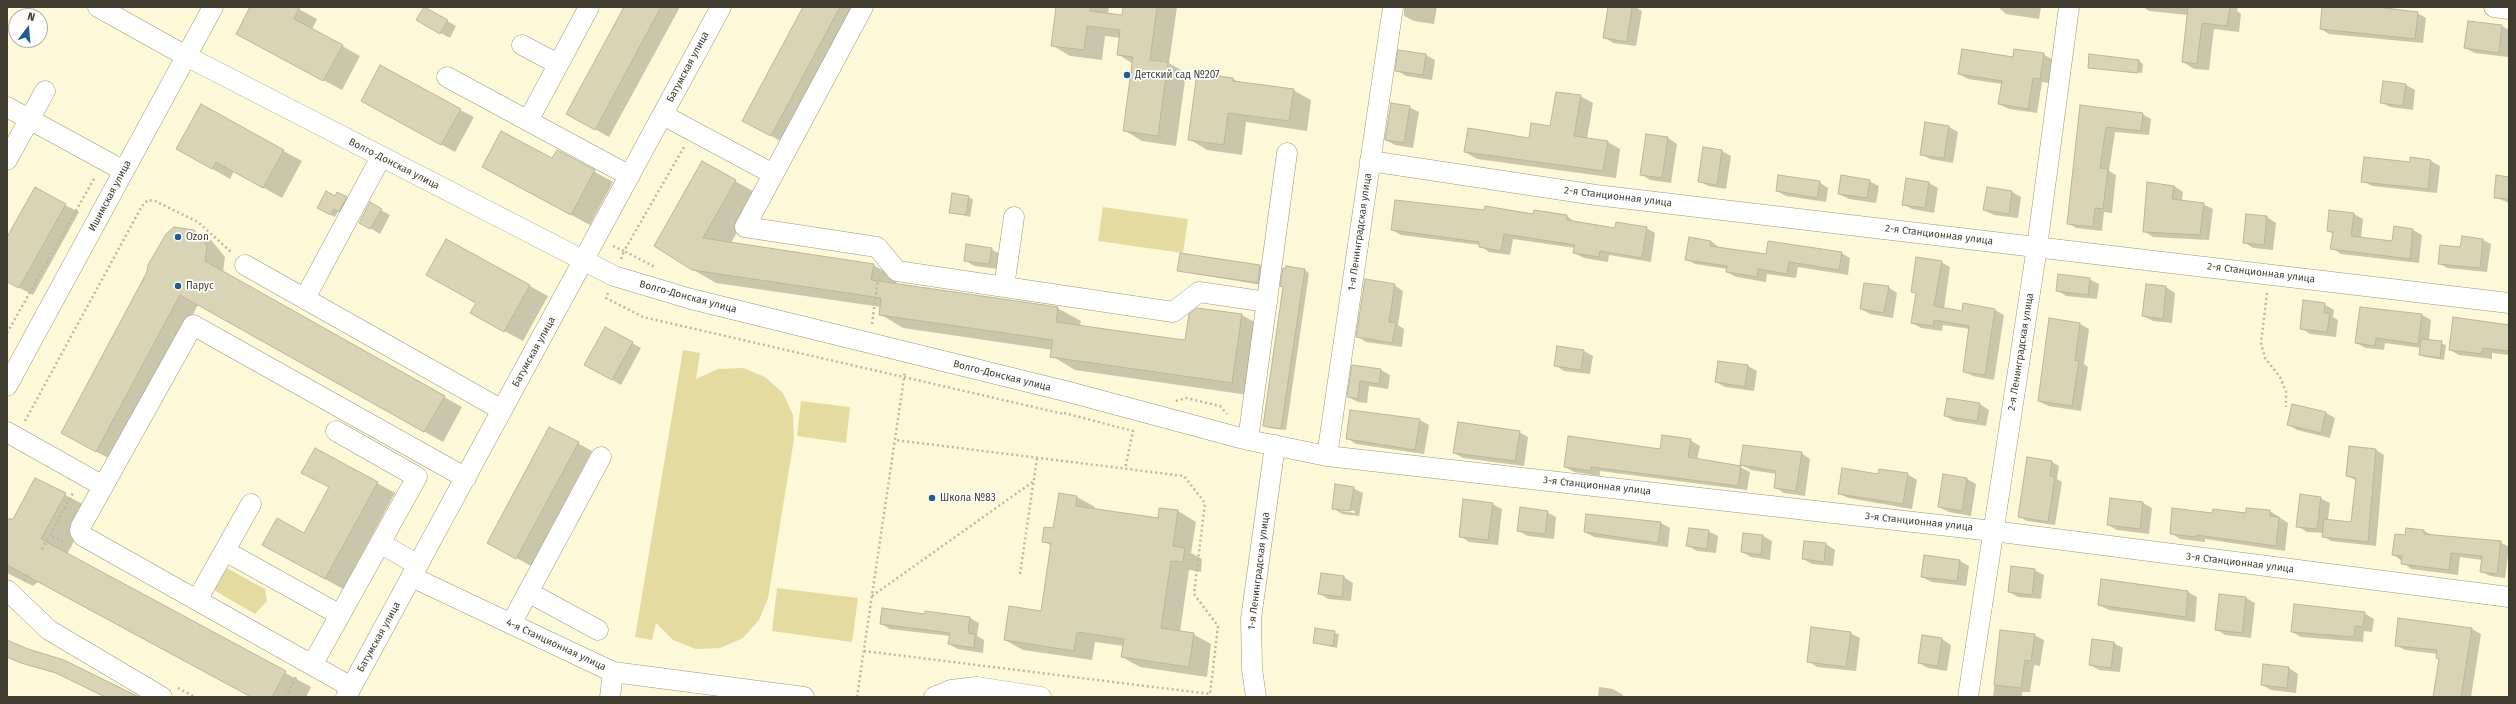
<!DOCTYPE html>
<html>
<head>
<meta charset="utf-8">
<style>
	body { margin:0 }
	#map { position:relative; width:2516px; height:704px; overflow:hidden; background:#fdf8d8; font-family:"Fira Sans",sans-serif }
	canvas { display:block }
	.frame { position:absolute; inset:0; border:8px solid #3f3d30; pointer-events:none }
	.north { position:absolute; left:8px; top:8px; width:40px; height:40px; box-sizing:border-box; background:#fff; border:1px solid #b2b1ac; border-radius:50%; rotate:16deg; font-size:11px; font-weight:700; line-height:16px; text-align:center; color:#3f3d30 }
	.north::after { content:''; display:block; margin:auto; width:14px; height:18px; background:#1e5c92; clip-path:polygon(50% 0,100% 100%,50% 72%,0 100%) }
</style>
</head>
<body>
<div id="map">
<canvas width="2516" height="704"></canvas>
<div class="frame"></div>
<div class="north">N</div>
</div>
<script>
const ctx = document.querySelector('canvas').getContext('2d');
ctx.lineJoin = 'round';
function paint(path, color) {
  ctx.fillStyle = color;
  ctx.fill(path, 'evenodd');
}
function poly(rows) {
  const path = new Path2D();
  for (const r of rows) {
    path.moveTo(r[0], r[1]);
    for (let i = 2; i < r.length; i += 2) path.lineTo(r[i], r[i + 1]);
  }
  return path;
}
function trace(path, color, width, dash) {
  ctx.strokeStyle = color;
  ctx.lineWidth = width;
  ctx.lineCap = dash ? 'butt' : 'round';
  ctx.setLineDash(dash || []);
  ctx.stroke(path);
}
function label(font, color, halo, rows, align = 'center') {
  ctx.font = font + ' "Fira Sans",sans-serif';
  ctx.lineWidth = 3.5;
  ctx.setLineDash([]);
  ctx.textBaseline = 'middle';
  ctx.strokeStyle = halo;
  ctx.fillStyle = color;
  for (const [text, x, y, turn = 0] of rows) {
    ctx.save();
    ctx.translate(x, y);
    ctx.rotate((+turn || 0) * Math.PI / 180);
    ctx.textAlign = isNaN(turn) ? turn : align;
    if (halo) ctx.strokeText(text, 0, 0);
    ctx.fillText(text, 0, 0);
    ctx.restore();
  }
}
paint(poly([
	[1103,207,1188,219,1183,253,1098,241],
	[683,350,700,353,696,379,718,369,743,368,765,377,783,393,793,415,794,439,768,598,759,620,743,638,720,648,696,649,673,640,656,623,652,640,635,637],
	[801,401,850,407,846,443,797,436],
	[225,567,265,589,267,601,255,614,212,589],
	[777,588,858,598,852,642,772,631]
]), '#e5daa0');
paint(poly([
	[252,7,295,7,317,19,312,29,360,56,342,90,255,44],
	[626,7,680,7,609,137,582,122],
	[804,7,873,7,796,150,743,120],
	[1057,7,1109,7,1108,14,1123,16,1124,7,1177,7,1169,63,1186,73,1176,146,1142,141,1124,130,1133,64,1118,54,1120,38,1105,36,1102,60,1070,56,1052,45],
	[1404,7,1437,7,1434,24,1414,21,1404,16],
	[1609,7,1635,7,1642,11,1636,46,1613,43,1604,37],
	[1998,7,2041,7,2039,19,2006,14],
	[2143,7,2238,7,2237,11,2241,14,2239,32,2214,29,2209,70,2194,69,2183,62,2188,15,2149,11],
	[2323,7,2381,7,2417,13,2426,18,2423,43,2329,34,2321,29],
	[424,8,456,26,450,38,417,20],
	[2502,26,2509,30,2508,57,2475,53,2465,48],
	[2043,54,2053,60,2049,83,2042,82,2037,113,2009,109,1999,104,2002,84,1968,79,1959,74,2014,58],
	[1426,55,1435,60,1432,80,1406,76,1396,70],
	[2090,55,2139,61,2143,64,2142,73,2092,67,2092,69,2089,67],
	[1233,79,1240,83,1293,90,1311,100,1307,131,1246,122,1242,155,1207,150,1189,139],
	[2406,85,2415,90,2413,110,2390,107,2381,102],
	[1580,96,1593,103,1587,139,1608,142,1620,149,1616,178,1477,159,1465,152,1530,139,1551,127],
	[201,106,302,161,282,198,234,171,230,179,195,159],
	[1409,107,1419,112,1413,148,1395,145,1386,140],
	[2081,107,2142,114,2151,119,2149,135,2115,132,2109,171,2116,175,2112,213,2104,212,2102,231,2076,228,2068,223],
	[376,109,460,110,474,117,455,152],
	[1949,127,1958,132,1953,163,1930,159,1921,154],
	[1647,135,1668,138,1677,144,1671,183,1650,180,1641,174],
	[1704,148,1722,151,1731,156,1726,189,1708,186,1699,181],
	[557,151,613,182,590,225,501,177,553,160],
	[2431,161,2440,166,2437,193,2372,186,2363,181,2411,163],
	[703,163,758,194,731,243,873,265,897,278,896,284,1057,308,1081,321,1080,326,1186,341,1242,315,1265,328,1255,396,1075,370,1052,356,1053,350,903,328,880,314,881,307,716,283,692,269],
	[2509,178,2509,203,2495,197],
	[1869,181,1879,186,1876,203,1849,199,1839,194],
	[1819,182,1828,188,1826,202,1786,196,1777,191],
	[1929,183,1938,188,1934,213,1912,209,1903,204],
	[2174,186,2183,192,2182,201,2203,204,2213,209,2209,240,2153,237,2144,231],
	[1988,188,2012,192,2021,197,2018,218,1994,215,1984,210],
	[337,193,350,200,343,213,339,210,335,217,318,208,335,197],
	[968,197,973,199,970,217,950,212],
	[370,204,390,215,380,234,360,222],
	[65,205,79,212,33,295,7,281,7,239],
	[1535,211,1567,216,1576,223,1616,230,1646,228,1655,233,1651,262,1609,255,1608,262,1584,258,1574,253,1575,248,1513,239,1510,255,1489,252,1480,245,1401,235,1392,230,1485,212,1534,215],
	[2354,214,2363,219,2361,238,2393,242,2413,230,2422,235,2419,263,2341,254,2332,248,2333,234,2328,231],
	[2247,215,2267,217,2276,223,2273,250,2253,248,2244,242],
	[194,231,212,241,225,257,223,272,462,407,443,442,198,305,114,461,80,443],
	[2462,237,2483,240,2491,244,2487,272,2447,268,2439,263,2461,248],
	[446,240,548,296,523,341,489,323],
	[1711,241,1720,248,1767,256,1841,253,1850,258,1848,275,1798,267,1796,278,1767,274,1766,282,1736,277,1727,272,1727,269,1695,264,1686,259],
	[991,249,1000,254,998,269,974,266,965,260],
	[1941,262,1950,267,1944,309,1963,312,1995,310,2004,315,1994,380,1973,376,1964,371,1970,329,1943,325,1942,331,1921,328,1912,323,1917,294,1912,291],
	[1260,266,1264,268,1262,285,1178,271],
	[1304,270,1309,273,1286,430,1269,428,1264,426],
	[2089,279,2099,284,2097,299,2066,296,2057,290],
	[1394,285,1403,291,1398,325,1404,329,1402,347,1366,342,1357,336],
	[2147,285,2166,287,2175,293,2172,323,2153,321,2143,316],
	[1888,287,1897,293,1893,318,1870,314,1861,309],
	[2324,304,2334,310,2333,317,2338,320,2336,337,2310,334,2301,328],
	[2361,308,2422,315,2431,320,2429,340,2446,345,2444,360,2425,357,2420,355,2421,348,2385,343,2384,350,2366,348,2356,343],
	[2050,319,2080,324,2089,329,2084,364,2088,367,2081,411,2048,406,2039,401],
	[2509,326,2509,355,2492,353,2492,359,2459,355,2450,350],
	[632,343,641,348,621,385,595,370],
	[1584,351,1593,356,1590,374,1564,371,1555,365],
	[1353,366,1381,370,1390,375,1388,389,1369,386,1367,403,1358,402,1348,397],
	[1748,366,1757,371,1754,391,1725,387,1716,382],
	[1948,399,1980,404,1989,410,1986,426,1954,421,1945,416],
	[2293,405,2326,413,2335,418,2330,438,2297,430,2288,424],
	[1420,420,1429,425,1424,454,1356,444,1347,438],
	[550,428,592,451,531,566,502,550],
	[1519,432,1528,437,1524,466,1463,458,1454,453],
	[1690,440,1700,446,1697,460,1740,467,1750,472,1747,490,1600,471,1600,476,1574,472,1565,467,1660,451],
	[2350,447,2376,450,2384,455,2376,546,2331,541,2323,536,2323,533,2307,532,2297,526,2320,498,2330,503,2328,520,2352,523,2357,481,2347,476],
	[316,449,395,493,343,589,282,555,304,534,330,487,303,472],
	[1801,453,1810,459,1805,496,1784,493,1775,487,1777,474,1751,470,1741,465],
	[2052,462,2059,466,2057,479,2062,482,2055,525,2027,521,2020,517],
	[1907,474,1917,480,1912,509,1848,498,1839,493,1879,475],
	[35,479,92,509,67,554,311,687,306,697,252,697,38,582,33,586,7,573,7,520,13,520],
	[1967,479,1976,484,1971,516,1949,512,1939,507],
	[1353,488,1363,493,1359,516,1342,514,1333,508],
	[1341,509,1355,511,1355,513,1341,511],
	[1077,497,1095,507,1094,509,1159,519,1160,509,1178,511,1196,522,1191,553,1202,559,1201,572,1189,570,1180,632,1193,634,1211,644,1207,677,1140,667,1122,657,1124,646,1095,642,1092,660,1023,650,1005,640,1042,612,1052,546,1043,541,1054,529],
	[2111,499,2143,503,2152,508,2149,534,2117,530,2108,525],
	[1492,504,1502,509,1498,545,1469,542,1460,536],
	[2247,509,2270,511,2288,523,2285,551,2205,539,2205,542,2180,539,2171,533,2213,514,2246,514],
	[1547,512,1556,517,1554,539,1528,536,1518,531],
	[1661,523,1670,528,1668,547,1594,537,1585,532],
	[2407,529,2424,531,2432,535,2500,542,2509,547,2505,578,2490,576,2481,571,2482,560,2460,557,2458,575,2411,569,2393,554,2406,536],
	[1708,531,1718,536,1716,553,1697,551,1688,546],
	[1763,536,1772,541,1770,560,1751,557,1742,552],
	[1826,544,1835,550,1833,566,1812,564,1803,559],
	[1960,561,1969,566,1966,586,1932,582,1922,577],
	[2034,570,2044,575,2041,599,2018,597,2009,592],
	[1322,574,1344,577,1353,583,1351,601,1328,599,1319,593],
	[2146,587,2188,592,2197,597,2195,622,2109,610,2099,605],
	[2246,598,2255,603,2251,638,2225,635,2216,629],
	[925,612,970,618,979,623,977,636,984,640,983,653,958,649,949,644,950,636,890,629,881,624,925,615],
	[2364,613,2374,619,2372,632,2364,631,2363,642,2301,637,2292,632],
	[1316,629,1339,634,1337,648,1314,643],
	[2472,629,2481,634,2471,697,2434,697,2439,659,2438,654,2405,650,2396,645],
	[2001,631,2034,635,2044,640,2040,666,2034,665,2030,692,2022,692,2022,697,1993,697],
	[1850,633,1860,638,1856,671,1817,667,1808,661],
	[1923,636,1942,639,1951,645,1947,671,1928,668,1919,663],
	[2093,640,2114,643,2123,648,2120,672,2099,670,2090,665],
	[7,641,137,697,105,697,62,675,27,665,7,656],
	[2264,665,2289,668,2298,674,2296,693,2271,690,2262,685],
	[1599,687,1613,689,1623,695,1622,697,1598,697]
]), '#0003');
const building = poly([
	[250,7,300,7,294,19,343,45,323,81,236,34,250,7],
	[424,7,448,20,440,34,416,20,424,7],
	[624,7,661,7,595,130,566,114,624,7],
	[803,7,840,7,771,136,742,121,803,7],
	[1056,7,1090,7,1090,11,1122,15,1123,7,1157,7,1150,60,1168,62,1158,136,1123,131,1133,57,1117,55,1120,30,1087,26,1084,50,1051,46,1056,7],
	[1608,7,1632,7,1627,42,1603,38,1608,7],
	[2188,7,2230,7,2227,26,2202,23,2197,64,2182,62,2188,7],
	[2322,7,2377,7,2418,12,2415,39,2320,29,2322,7],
	[2468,21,2502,25,2499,53,2464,48,2468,21],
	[1962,49,2013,57,2014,49,2044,53,2040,79,2033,78,2028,109,1998,104,2002,81,1958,74,1962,49],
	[1398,50,1426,54,1423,75,1395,71,1398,50],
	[2089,54,2139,60,2138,73,2088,68,2089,54],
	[380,65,461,109,441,145,361,101,380,65],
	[1197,73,1233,78,1233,81,1294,89,1289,121,1228,113,1224,145,1188,140,1197,73],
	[2383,81,2406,84,2403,106,2380,103,2383,81],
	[1556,92,1581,95,1574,136,1608,141,1603,171,1464,152,1468,128,1529,138,1531,123,1550,126,1556,92],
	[1391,103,1410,106,1404,143,1385,140,1391,103],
	[201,104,284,150,263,188,216,162,212,169,176,149,201,104],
	[2080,105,2143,113,2141,131,2106,127,2100,168,2108,169,2103,209,2095,208,2093,227,2067,224,2080,105],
	[1925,122,1949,126,1944,158,1920,155,1925,122],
	[501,131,552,158,557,150,595,170,571,215,482,167,501,131],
	[1646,134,1668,137,1662,178,1640,175,1646,134],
	[1703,147,1722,150,1717,185,1698,182,1703,147],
	[2364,157,2410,162,2410,157,2431,160,2428,189,2361,182,2364,157],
	[702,161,736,180,703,238,874,264,871,280,1058,307,1056,322,1162,337,1185,340,1189,314,1197,308,1242,314,1232,383,1050,357,1053,340,879,315,881,298,692,270,654,246,702,161],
	[1778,175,1820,181,1817,198,1776,191,1778,175],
	[1841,175,1870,180,1867,198,1838,194,1841,175],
	[2496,175,2509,177,2509,199,2494,198,2496,175],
	[1906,178,1929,182,1925,208,1902,205,1906,178],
	[2147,182,2174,186,2172,199,2204,203,2200,235,2143,232,2147,182],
	[35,187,66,204,19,288,7,282,7,237,35,187],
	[1987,187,2012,191,2009,214,1983,210,1987,187],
	[326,191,335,196,337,192,347,197,339,212,334,209,331,215,317,208,326,191],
	[952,193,969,196,966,215,949,213,952,193],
	[1395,200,1484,210,1485,206,1533,214,1534,210,1567,215,1567,220,1615,228,1616,222,1647,227,1642,258,1600,251,1599,257,1573,253,1575,245,1504,234,1501,251,1479,247,1479,242,1391,230,1395,200],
	[370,202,382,209,370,229,359,223,370,202],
	[2329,210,2354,213,2351,236,2392,241,2394,226,2413,229,2410,259,2330,249,2333,232,2327,231,2329,210],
	[2246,214,2267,216,2264,245,2243,243,2246,214],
	[174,227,194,230,207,246,205,261,445,396,424,432,180,295,96,452,61,433,147,272,148,265,166,234,174,227],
	[2462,236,2483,239,2480,268,2438,264,2440,245,2460,247,2462,236],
	[1689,237,1711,241,1710,246,1766,254,1768,241,1842,252,1839,270,1789,262,1787,274,1758,269,1757,277,1726,272,1727,266,1685,260,1689,237],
	[446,239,530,285,504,332,470,313,476,303,426,275,446,239],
	[966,244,992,248,989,264,964,261,966,244],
	[1180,253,1260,265,1258,283,1177,271,1180,253],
	[1916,257,1942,261,1934,306,1962,311,1963,303,1995,309,1985,375,1963,372,1969,326,1934,320,1933,326,1911,323,1916,293,1911,292,1916,257],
	[1286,266,1305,269,1281,429,1263,426,1283,287,1280,286,1283,268,1286,269,1286,266],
	[2058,274,2090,278,2088,295,2056,291,2058,274],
	[1365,279,1395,284,1389,322,1396,323,1392,343,1356,337,1365,279],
	[1864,283,1889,286,1884,313,1860,309,1864,283],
	[2146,284,2166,286,2163,319,2142,316,2146,284],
	[2303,300,2325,303,2324,313,2330,313,2327,332,2300,329,2303,300],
	[2360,307,2422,314,2418,344,2376,338,2375,346,2355,343,2360,307],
	[2453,317,2509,325,2509,351,2483,348,2482,354,2449,350,2453,317],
	[2049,318,2080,323,2075,360,2079,361,2072,406,2038,401,2049,318],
	[605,327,633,342,612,380,584,365,605,327],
	[2421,339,2442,341,2440,358,2419,355,2421,339],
	[1557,346,1584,350,1581,370,1554,366,1557,346],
	[1718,361,1748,365,1745,387,1715,382,1718,361],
	[1352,365,1381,369,1379,384,1360,381,1358,399,1347,397,1352,365],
	[1947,398,1980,403,1977,421,1944,416,1947,398],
	[2292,404,2326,412,2321,433,2287,425,2292,404],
	[1350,410,1420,419,1415,450,1346,439,1350,410],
	[1458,422,1520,431,1515,461,1453,453,1458,422],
	[549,427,579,442,516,559,487,543,549,427],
	[1662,435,1691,439,1688,457,1741,466,1738,486,1591,467,1591,471,1564,467,1568,436,1660,449,1662,435],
	[1743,445,1802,452,1796,491,1774,488,1776,471,1740,465,1743,445],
	[2349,446,2376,449,2368,542,2322,537,2324,519,2351,522,2356,478,2346,476,2349,446],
	[315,448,378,482,325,579,262,545,277,518,304,533,329,487,301,473,315,448],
	[2027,457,2052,461,2050,476,2055,477,2048,522,2018,517,2027,457],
	[1842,468,1878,474,1879,469,1908,473,1903,504,1838,494,1842,468],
	[1943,474,1967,478,1962,511,1938,507,1943,474],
	[35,478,66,493,41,539,286,671,272,697,251,697,7,565,7,519,13,519,35,478],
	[1335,484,1354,487,1350,511,1332,509,1335,484],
	[1059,493,1077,496,1076,506,1158,518,1159,508,1178,510,1173,546,1185,548,1183,562,1171,561,1161,628,1194,633,1189,667,1121,657,1124,639,1077,632,1074,651,1004,640,1009,606,1041,611,1051,543,1042,542,1044,527,1053,528,1059,493],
	[2300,494,2321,497,2317,529,2296,527,2300,494],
	[2110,498,2143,502,2140,529,2107,525,2110,498],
	[1463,499,1493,503,1488,540,1459,537,1463,499],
	[1520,507,1548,511,1545,534,1517,531,1520,507],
	[2172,508,2212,513,2213,509,2246,513,2246,508,2270,510,2270,516,2279,517,2276,546,2196,535,2196,537,2170,534,2172,508],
	[1586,514,1661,522,1658,543,1584,532,1586,514],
	[1689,528,1709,530,1707,549,1686,546,1689,528],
	[2406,528,2424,530,2424,534,2501,541,2497,574,2480,572,2482,556,2451,553,2449,570,2401,564,2402,556,2392,555,2395,534,2405,535,2406,528],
	[1743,533,1763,535,1761,555,1741,552,1743,533],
	[1804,541,1826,543,1824,562,1802,559,1804,541],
	[1924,555,1960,560,1957,581,1921,577,1924,555],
	[2011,566,2035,569,2032,595,2008,592,2011,566],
	[1321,573,1344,576,1342,597,1318,594,1321,573],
	[2101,579,2188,591,2186,617,2098,605,2101,579],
	[2219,594,2246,597,2242,633,2215,630,2219,594],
	[2294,604,2365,612,2363,627,2355,626,2354,637,2291,632,2294,604],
	[882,608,924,614,925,611,970,617,968,633,975,634,974,648,948,644,950,633,880,624,882,608],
	[2398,618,2472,628,2461,697,2433,697,2439,659,2436,658,2437,650,2395,646,2398,618],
	[1811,627,1851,632,1846,667,1807,662,1811,627],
	[1315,628,1335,631,1333,646,1313,643,1315,628],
	[2000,630,2035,634,2031,661,2025,660,2021,688,1994,685,2000,630],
	[1922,635,1942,638,1938,666,1918,663,1922,635],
	[2092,639,2114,642,2111,668,2089,665,2092,639],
	[7,640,28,649,64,660,139,697,105,697,56,673,21,663,7,657,7,640],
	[2263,664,2289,667,2287,688,2261,685,2263,664]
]);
paint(building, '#d9d4b6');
trace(building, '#bcb799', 1);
const minor = poly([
	[98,7,186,56,614,276,691,299,1069,392,1248,440,1327,456,1993,531,2509,597],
	[863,7,745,227,877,247,897,271,1173,312,1199,292,1267,302],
	[2494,7,2509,9],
	[522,45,558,64],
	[447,77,630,176],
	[7,107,124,171],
	[663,115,773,174],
	[528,121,589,7],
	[7,160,45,91],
	[1370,161,1596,195,2509,303],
	[245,265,502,410],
	[1004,287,1014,217],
	[305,298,381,157],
	[7,386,213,7],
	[336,431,417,477,340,615],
	[7,432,103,486],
	[1248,440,1287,153],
	[1327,456,1393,7],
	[380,543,418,565],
	[225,551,340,615,312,665],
	[412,577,613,672,804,697],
	[7,590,49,630,162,697],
	[528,592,598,630],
	[197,600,251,504],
	[511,624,601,457],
	[351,687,83,536,80,531,81,526,193,325,466,478],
	[346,697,721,7],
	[610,697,613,672],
	[934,697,951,690,977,687,1041,697],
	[1256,697,1252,669,1251,619,1275,445],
	[1968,697,2037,247,2069,7]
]);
trace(minor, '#9c977a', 21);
trace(poly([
	[613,246,624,251,684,147],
	[621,259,624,251,655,267],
	[608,293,606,298,643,317,1064,414],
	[2267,293,2261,343,2265,358,2280,377,2286,392,2286,407],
	[872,324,878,279],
	[7,333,95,177],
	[1176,401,1186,398,1220,406,1227,414],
	[1064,413,1133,431,1125,469],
	[25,421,142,206,148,200,155,201,198,222,231,252],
	[63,542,50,535,74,491],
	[42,549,50,535],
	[1020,574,1037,458],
	[24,581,28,574],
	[872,596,1034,481],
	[864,651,1210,694,1218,626,1194,594,1205,503,1184,476,895,440],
	[178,688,195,697],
	[286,697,296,677],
	[857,697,905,371]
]), '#bdb99f', 2.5, [2, 3]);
trace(minor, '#fff', 20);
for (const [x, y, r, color] of [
	[1127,75,4,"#1e5c92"],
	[178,237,4,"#1e5c92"],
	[178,286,4,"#1e5c92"],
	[932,498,4,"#1e5c92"]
]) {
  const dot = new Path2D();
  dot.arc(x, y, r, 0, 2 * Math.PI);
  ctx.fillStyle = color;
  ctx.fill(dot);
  trace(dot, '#fff', 1.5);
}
label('10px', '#3f3d30', '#fff', [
	["Батумская улица",688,67,-62],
	["Волго-Донская улица",394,164,27],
	["Ишимская улица",110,196,-62],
	["2-я Станционная улица",1618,197,7],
	["1-я Ленинградская улица",1360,232,-82],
	["2-я Станционная улица",1939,235,7],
	["2-я Станционная улица",2261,273,7],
	["Волго-Донская улица",688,297,15],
	["Батумская улица",534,352,-61],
	["2-я Ленинградская улица",2021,352,-81],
	["Волго-Донская улица",1002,376,14],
	["3-я Станционная улица",1597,486,6],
	["3-я Станционная улица",1919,522,6],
	["3-я Станционная улица",2240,563,7],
	["1-я Ленинградская улица",1259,571,-83],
	["Батумская улица",379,637,-61],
	["4-я Станционная улица",556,645,25]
]);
label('10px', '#3f3d30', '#fff', [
	["Детский сад №207",1135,75],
	["Ozon",186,237],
	["Парус",186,286],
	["Школа №83",940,498]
], 'left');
</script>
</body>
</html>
